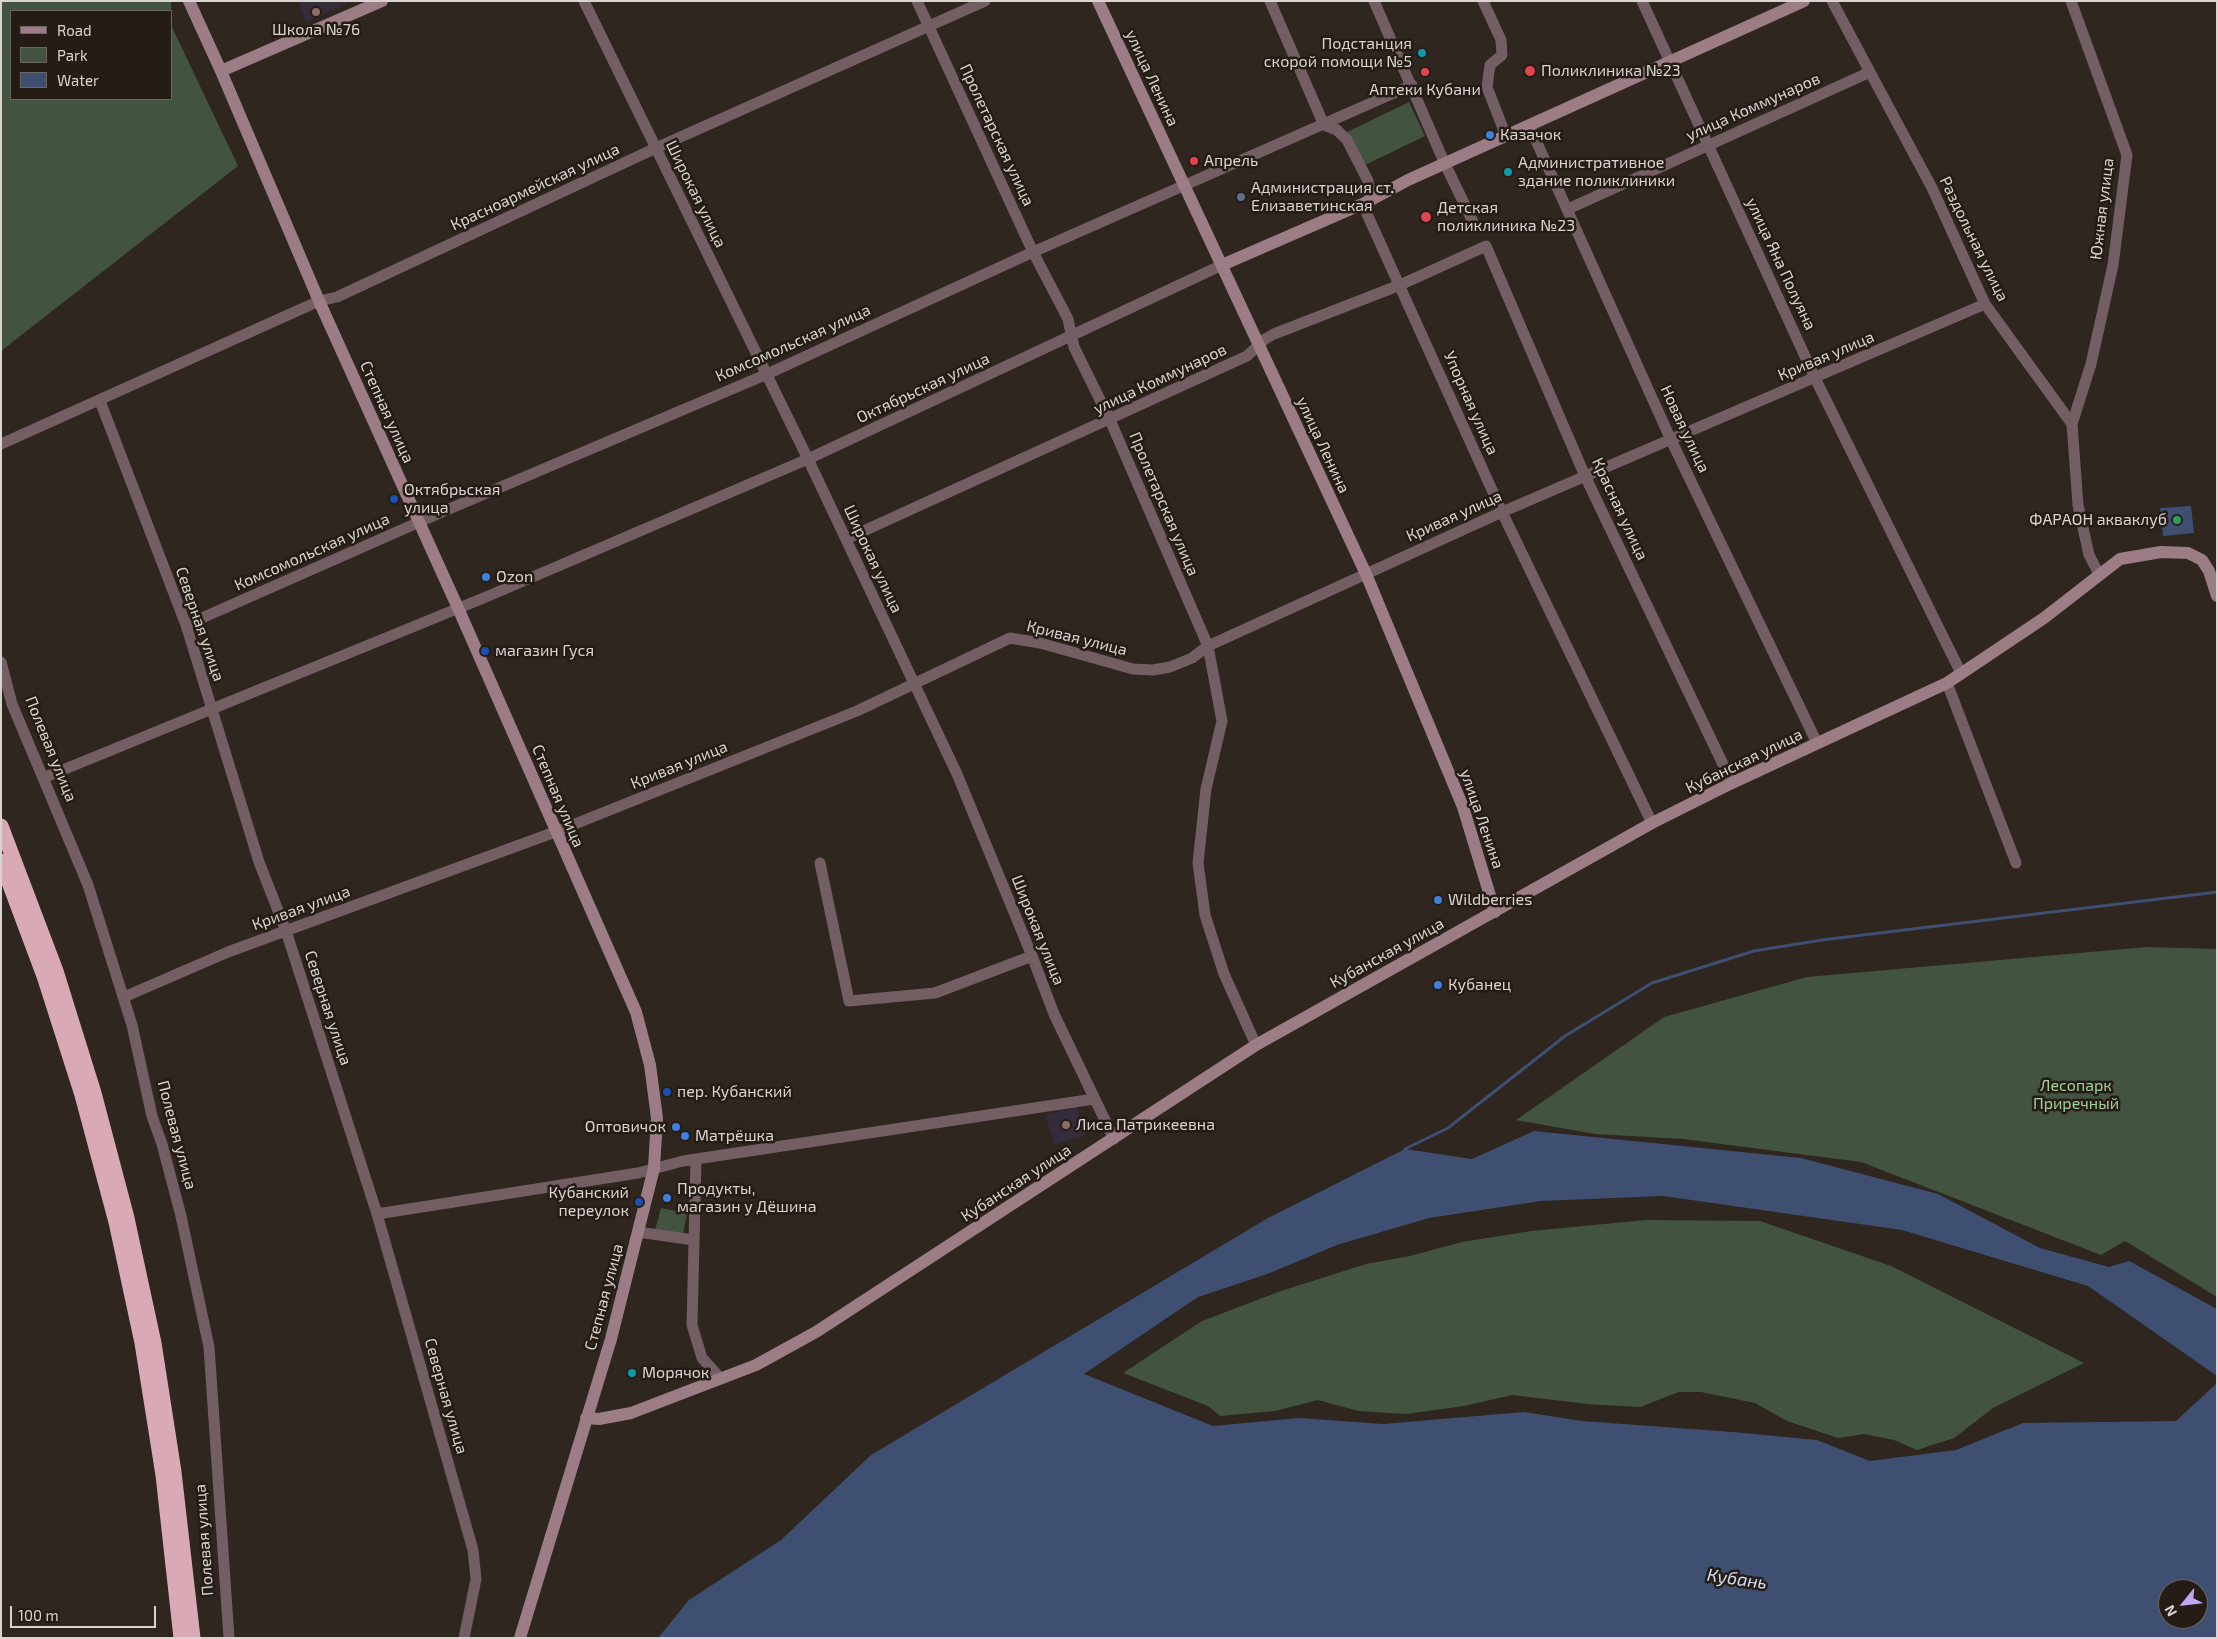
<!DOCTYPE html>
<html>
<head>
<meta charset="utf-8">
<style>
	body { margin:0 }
	#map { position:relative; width:2218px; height:1639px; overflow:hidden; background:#2e261f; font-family:"Exo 2",sans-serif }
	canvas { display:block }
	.frame { position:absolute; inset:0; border:2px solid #dad4d0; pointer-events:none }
	.legend { position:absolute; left:10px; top:10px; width:162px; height:90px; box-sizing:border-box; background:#251c16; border:1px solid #6d6660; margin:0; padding:6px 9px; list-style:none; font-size:15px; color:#dad4d0 }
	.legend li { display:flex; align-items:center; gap:10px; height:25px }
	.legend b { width:25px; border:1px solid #6d6660 }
	.north { position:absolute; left:2158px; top:1579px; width:50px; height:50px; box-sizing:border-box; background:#251c16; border:1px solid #6d6660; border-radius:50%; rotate:241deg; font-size:14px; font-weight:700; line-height:20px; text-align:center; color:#dad4d0 }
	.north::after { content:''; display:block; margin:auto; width:18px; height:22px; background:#c2a7f2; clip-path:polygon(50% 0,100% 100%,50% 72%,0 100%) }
	.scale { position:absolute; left:10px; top:1606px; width:146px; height:22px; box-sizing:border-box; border:2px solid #dad4d0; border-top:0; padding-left:6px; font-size:15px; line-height:18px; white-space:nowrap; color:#dad4d0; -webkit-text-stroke:4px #251c16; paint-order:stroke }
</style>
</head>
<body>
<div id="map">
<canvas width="2218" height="1639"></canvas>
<div class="frame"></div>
<ul class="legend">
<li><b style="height:6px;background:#9c7d85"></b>Road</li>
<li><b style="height:14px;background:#42533f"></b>Park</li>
<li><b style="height:14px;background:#3e4f71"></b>Water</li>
</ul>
<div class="north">N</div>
<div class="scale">100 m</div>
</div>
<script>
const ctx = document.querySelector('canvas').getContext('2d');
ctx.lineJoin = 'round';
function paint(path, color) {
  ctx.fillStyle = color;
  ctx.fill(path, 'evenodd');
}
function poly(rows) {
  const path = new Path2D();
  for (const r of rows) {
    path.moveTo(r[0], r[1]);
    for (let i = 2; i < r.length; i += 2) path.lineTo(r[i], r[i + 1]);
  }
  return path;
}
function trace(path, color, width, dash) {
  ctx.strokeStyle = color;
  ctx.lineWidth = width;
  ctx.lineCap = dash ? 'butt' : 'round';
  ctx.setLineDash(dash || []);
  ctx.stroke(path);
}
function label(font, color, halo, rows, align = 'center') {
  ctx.font = font + ' "Exo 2",sans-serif';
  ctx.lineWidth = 5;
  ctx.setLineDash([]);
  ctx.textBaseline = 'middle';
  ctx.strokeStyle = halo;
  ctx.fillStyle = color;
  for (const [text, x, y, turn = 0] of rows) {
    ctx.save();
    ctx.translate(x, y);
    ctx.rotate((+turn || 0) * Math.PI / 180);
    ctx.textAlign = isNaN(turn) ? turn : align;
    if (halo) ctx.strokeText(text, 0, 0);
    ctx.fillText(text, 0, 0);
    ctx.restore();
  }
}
paint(poly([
	[298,1,353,1,306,22],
	[1076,1106,1086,1135,1055,1145,1045,1116]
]), '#342b3b');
paint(poly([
	[1,1,171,1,171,11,11,11,11,99,171,99,171,25,238,166,1,351],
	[1409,102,1425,136,1361,167,1345,133],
	[2147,947,2217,949,2217,1297,2125,1241,2101,1255,1861,1162,1683,1139,1595,1134,1516,1120,1664,1017,1807,977],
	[661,1208,687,1213,683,1235,655,1230],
	[1646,1220,1760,1221,1891,1266,2084,1363,1993,1408,1954,1438,1917,1450,1894,1440,1864,1434,1838,1438,1787,1421,1755,1403,1701,1392,1679,1392,1640,1407,1587,1404,1512,1395,1464,1406,1406,1414,1358,1411,1318,1400,1275,1411,1220,1416,1208,1406,1123,1373,1202,1321,1281,1291,1366,1264,1410,1256,1462,1242,1531,1231]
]), '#42533f');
paint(poly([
	[2191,506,2194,533,2163,536,2160,508],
	[1534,1131,1801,1158,1938,1194,2040,1248,2109,1267,2129,1261,2217,1309,2217,1376,2088,1286,1902,1230,1663,1196,1541,1201,1429,1218,1337,1245,1270,1273,1198,1297,1084,1374,1213,1426,1299,1418,1383,1424,1524,1412,1582,1421,1733,1432,1817,1440,1870,1461,1956,1450,2023,1423,2176,1421,2217,1383,2217,1638,658,1638,689,1600,781,1540,871,1455,1268,1218,1405,1149,1472,1159],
	[2168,1589,2198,1589,2198,1619,2168,1619]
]), '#3e4f71');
trace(poly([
	[1405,1149,1448,1128,1565,1036,1652,983,1754,951,1822,940,2217,892]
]), '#3e4f71', 3);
trace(poly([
	[584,1,808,459,957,774,1032,956,1054,1014,1114,1139],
	[917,1,1033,252,1068,319,1074,347,1110,420,1208,646,1222,721,1206,789,1198,863,1205,915,1224,974,1256,1045],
	[1270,1,1324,125,1337,130,1347,140,1368,181,1370,191,1367,214,1502,512,1652,823],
	[1374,1,1445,164,1474,224],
	[1483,1,1501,40,1502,55,1490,65,1487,87,1506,136],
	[1642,1,1815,378,1961,673],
	[1832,1,1932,188,1985,304,2072,424,2078,505,2089,555,2099,574],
	[2071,1,2127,155,2113,265,2091,364,2072,424],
	[1529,125,1671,440,1817,743],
	[1568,209,1870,72],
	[100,401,186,625,259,862,286,931,377,1214,473,1550,476,1579,464,1638],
	[1,444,319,301,337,297,656,148,985,1],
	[846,539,1247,356,1265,339,1274,334,1400,285,1486,246,1585,476,1732,783],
	[186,625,442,512,765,375,1033,252,1412,85],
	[1,662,12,704,88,885,132,1025,152,1116,162,1144,181,1216,209,1347,229,1638],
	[1947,683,2016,863],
	[43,778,486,597,808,459,1222,265],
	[820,863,849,1001,935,993,1032,956],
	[124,997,228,952,555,832,857,711,1010,638,1040,643,1133,669,1153,670,1170,667,1192,658,1208,646,1502,512,1985,304],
	[696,1160,692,1325,702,1358,721,1379],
	[377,1214,638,1173,683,1161,1094,1099],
	[638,1232,694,1240]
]), '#725e63', 11);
trace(poly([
	[189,1,221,71,319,301,458,608,636,1012,650,1065,657,1118,654,1168,611,1339,520,1638],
	[1098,1,1366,574,1463,807,1495,912],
	[221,71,382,1],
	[1222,265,1367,202,1408,180,1804,1],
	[586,1418,599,1419,631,1413,756,1365,816,1332,1256,1045,1652,823,1732,783,1947,683,2044,618,2120,559,2161,552,2188,553,2202,560,2209,571,2217,596]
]), '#9c7d85', 12);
trace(poly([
	[1,826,56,971,94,1093,127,1218,154,1343,174,1472,193,1638],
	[1,861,44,976,82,1095,116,1222,142,1343,163,1475,181,1638]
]), '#daa9b6', 15);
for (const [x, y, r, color] of [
	[316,12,5,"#8d6e63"],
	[1422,53,5,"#0f9aa8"],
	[1530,71,6,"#e0444e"],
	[1425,72,5,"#e0444e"],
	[1490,135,5,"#3f7fe0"],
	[1194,161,5,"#e0444e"],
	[1508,172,5,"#0f9aa8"],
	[1241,197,5,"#5c6f8a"],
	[1426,217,6,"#e0444e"],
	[394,499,5,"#1a4fb4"],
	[2177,520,5,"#2e9e5b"],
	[486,577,5,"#3f7fe0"],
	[485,651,5,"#1a4fb4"],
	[1438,900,5,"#3f7fe0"],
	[1438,985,5,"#3f7fe0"],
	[667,1092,5,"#1a4fb4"],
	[1066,1125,5,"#8d6e63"],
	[676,1127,5,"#3f7fe0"],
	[685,1136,5,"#3f7fe0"],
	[667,1198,5,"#3f7fe0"],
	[639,1202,5,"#1a4fb4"],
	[632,1373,5,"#0f9aa8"]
]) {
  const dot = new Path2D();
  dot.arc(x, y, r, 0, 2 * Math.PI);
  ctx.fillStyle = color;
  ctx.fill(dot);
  trace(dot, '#251c16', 2);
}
label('16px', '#dad4d0', '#251c16', [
	["Школа №76",316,30,"center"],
	["Подстанция",1412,44,"right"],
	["скорой помощи №5",1412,62,"right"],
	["Поликлиника №23",1541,71],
	["Аптеки Кубани",1425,90,"center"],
	["Казачок",1500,135],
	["Апрель",1204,161],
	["Административное",1518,163],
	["здание поликлиники",1518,181],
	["Администрация ст.",1251,188],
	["Елизаветинская",1251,206],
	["Детская",1437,208],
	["поликлиника №23",1437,226],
	["Октябрьская",404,490],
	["улица",404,508],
	["ФАРАОН акваклуб",2167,520,"right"],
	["Ozon",496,577],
	["магазин Гуся",495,651],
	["Wildberries",1448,900],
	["Кубанец",1448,985],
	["пер. Кубанский",677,1092],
	["Лиса Патрикеевна",1076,1125],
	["Оптовичок",666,1127,"right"],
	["Матрёшка",695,1136],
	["Продукты,",677,1189],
	["магазин у Дёшина",677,1207],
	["Кубанский",629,1193,"right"],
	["переулок",629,1211,"right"],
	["Морячок",642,1373]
], 'left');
label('16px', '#dad4d0', '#251c16', [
	["улица Ленина",1152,78,65],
	["улица Коммунаров",1753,107,-24],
	["Пролетарская улица",997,135,65],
	["Красноармейская улица",535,187,-25],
	["Широкая улица",696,194,64],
	["Южная улица",2102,209,-83],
	["Раздольная улица",1974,239,64],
	["улица Яна Полуяна",1781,264,65],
	["Комсомольская улица",793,343,-24],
	["Кривая улица",1826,356,-23],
	["улица Коммунаров",1160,379,-25],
	["Октябрьская улица",923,388,-25],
	["Упорная улица",1471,403,66],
	["Степная улица",387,412,66],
	["Новая улица",1685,429,65],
	["улица Ленина",1323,445,65],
	["Пролетарская улица",1164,504,67],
	["Красная улица",1620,509,65],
	["Кривая улица",1454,516,-24],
	["Комсомольская улица",312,552,-24],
	["Широкая улица",873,559,65],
	["Северная улица",200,624,71],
	["Кривая улица",1077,638,14],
	["Полевая улица",51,749,68],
	["Кубанская улица",1744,761,-26],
	["Кривая улица",679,765,-22],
	["Степная улица",558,796,67],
	["улица Ленина",1482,819,71],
	["Кривая улица",301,908,-20],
	["Широкая улица",1038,930,68],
	["Кубанская улица",1387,953,-29],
	["Северная улица",328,1008,72],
	["Полевая улица",177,1135,75],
	["Кубанская улица",1016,1183,-33],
	["Степная улица",604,1297,-75],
	["Северная улица",446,1396,74],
	["Полевая улица",204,1540,-94]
]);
label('16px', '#a1d099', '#251c16', [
	["Лесопарк",2076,1086],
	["Приречный",2076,1104]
]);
label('italic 18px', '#d1def6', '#251c16', [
	["Кубань",1737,1579,8]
]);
</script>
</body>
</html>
